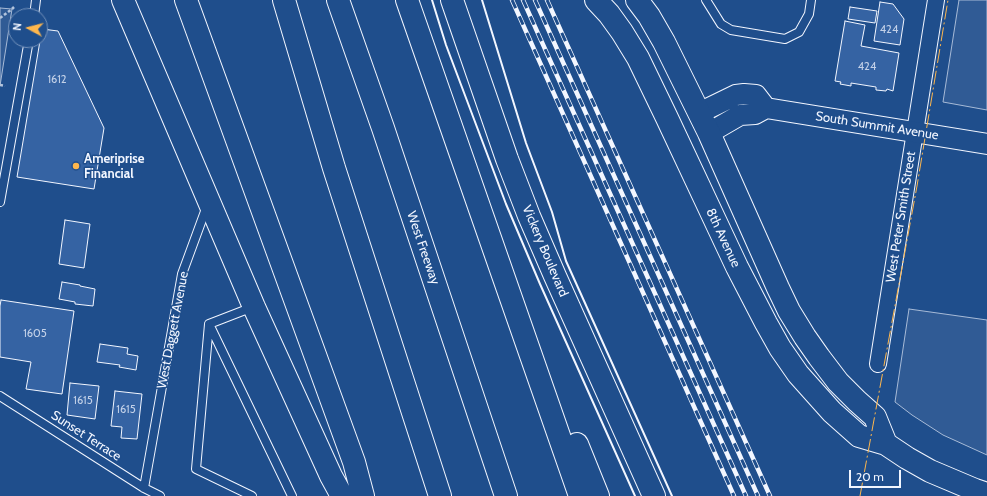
<!DOCTYPE html>
<html>
<head>
<meta charset="utf-8">
<style>
	body { margin:0 }
	#map { position:relative; width:987px; height:496px; overflow:hidden; background:#1f4e8c; font-family:Cabin,sans-serif }
	canvas { display:block }
	.north { position:absolute; left:8px; top:8px; width:40px; height:40px; box-sizing:border-box; background:#1f4e8c; border:1px solid #7391ba; border-radius:50%; rotate:277deg; font-size:11px; font-weight:700; line-height:16px; text-align:center; color:#f2f6ff }
	.north::after { content:''; display:block; margin:auto; width:14px; height:18px; background:#ffb74d; clip-path:polygon(50% 0,100% 100%,50% 72%,0 100%) }
	.scale { position:absolute; left:849px; top:470px; width:52px; height:18px; box-sizing:border-box; border:2px solid #f2f6ff; border-top:0; padding-left:5px; font-size:12px; line-height:14px; white-space:nowrap; color:#f2f6ff; -webkit-text-stroke:3px #1f4e8c; paint-order:stroke }
</style>
</head>
<body>
<div id="map">
<canvas width="987" height="496"></canvas>
<div class="north">N</div>
<div class="scale">20 m</div>
</div>
<script>
const ctx = document.querySelector('canvas').getContext('2d');
ctx.lineJoin = 'round';
function paint(path, color) {
  ctx.fillStyle = color;
  ctx.fill(path, 'evenodd');
}
function poly(rows) {
  const path = new Path2D();
  for (const r of rows) {
    path.moveTo(r[0], r[1]);
    for (let i = 2; i < r.length; i += 2) path.lineTo(r[i], r[i + 1]);
  }
  return path;
}
function trace(path, color, width, dash) {
  ctx.strokeStyle = color;
  ctx.lineWidth = width;
  ctx.lineCap = dash ? 'butt' : 'round';
  ctx.setLineDash(dash || []);
  ctx.stroke(path);
}
function label(font, color, halo, rows, align = 'center') {
  ctx.font = font + ' Cabin,sans-serif';
  ctx.lineWidth = 3;
  ctx.setLineDash([]);
  ctx.textBaseline = 'middle';
  ctx.strokeStyle = halo;
  ctx.fillStyle = color;
  for (const [text, x, y, turn = 0] of rows) {
    ctx.save();
    ctx.translate(x, y);
    ctx.rotate((+turn || 0) * Math.PI / 180);
    ctx.textAlign = isNaN(turn) ? turn : align;
    if (halo) ctx.strokeText(text, 0, 0);
    ctx.fillText(text, 0, 0);
    ctx.restore();
  }
}
const built = poly([
	[959,0,987,0,987,110,943,102,959,0],
	[0,8,12,9,0,86,0,8],
	[909,309,987,320,987,455,943,435,912,415,895,402,909,309]
]);
paint(built, '#305b95');
trace(built, '#a8bbd7', 1);
const building = poly([
	[880,2,893,4,904,19,900,45,874,41,880,2],
	[850,7,877,11,875,23,848,19,850,7],
	[845,21,865,25,861,46,899,53,893,91,887,89,886,91,876,90,876,87,851,83,851,86,840,84,841,82,835,81,845,21],
	[42,29,58,31,104,128,94,189,17,177,42,29],
	[65,220,90,224,84,268,59,264,65,220],
	[62,282,80,285,80,286,95,289,93,306,75,304,75,302,59,299,62,282],
	[1,300,74,311,62,394,26,389,31,362,0,357,0,306,1,300],
	[100,344,128,348,127,354,138,356,136,370,119,367,120,365,97,362,100,344],
	[70,383,99,386,95,419,67,415,70,383],
	[115,391,142,394,137,439,121,438,122,427,111,426,115,391]
]);
paint(building, '#3563a3');
trace(building, '#f2f6ff', 1);
const service = poly([
	[706,0,721,24,731,30,785,39,799,32,809,14,811,0],
	[34,16,36,0],
	[0,202,29,40],
	[209,324,196,469,252,496],
	[209,324,253,307],
	[210,326,292,496],
	[0,396,144,488,160,496],
	[144,488,182,274,207,206]
]);
const minor = poly([
	[878,364,936,0]
]);
const tertiary = poly([
	[699,113,736,95,744,94,756,95,766,108],
	[709,133,740,115,755,114,766,108,987,144]
]);
const secondary = poly([
	[123,0,254,307,331,476,342,496],
	[186,0,354,462,363,496],
	[452,0,507,159,529,216,555,276,654,496],
	[596,0,609,14,622,32,638,58,667,118,737,267,766,323,780,348,798,374,832,412,859,436,886,444,907,458,930,471,975,490,987,494],
	[637,0,649,16,664,42,709,133,778,288,789,311,805,337,819,357,838,382,857,401,875,417,886,444]
]);
const motorway = poly([
	[284,0,334,168,440,496],
	[338,0,383,128,506,496],
	[407,0,580,496],
	[577,444,598,496]
]);
trace(service, '#f2f6ff', 10);
trace(minor, '#f2f6ff', 18);
trace(tertiary, '#f2f6ff', 22);
trace(secondary, '#f2f6ff', 24);
trace(motorway, '#f2f6ff', 24);
trace(poly([
	[0,18,12,9,14,7],
	[0,85,5,86]
]), '#b3c4dc', 2.5, [3, 2]);
trace(service, '#1f4e8c', 8);
trace(minor, '#1f4e8c', 16);
trace(tertiary, '#1f4e8c', 20);
trace(secondary, '#1f4e8c', 22);
trace(motorway, '#1f4e8c', 22);
const rail = poly([
	[512,0,734,496],
	[523,0,746,496],
	[535,0,758,496],
	[547,0,770,496]
]);
trace(rail, '#f2f6ff', 4.5);
trace(rail, '#1f4e8c', 3, [9]);
trace(poly([
	[432,0,446,45,506,204,540,284,635,496],
	[482,0,526,143,552,212,566,261,672,496]
]), '#f2f6ff', 2);
trace(poly([
	[860,496,917,186,948,0]
]), '#ffb74d', 1, [14, 3, 2, 3]);
for (const [x, y, r, color] of [
	[76,166,4,"#ffb74d"]
]) {
  const dot = new Path2D();
  dot.arc(x, y, r, 0, 2 * Math.PI);
  ctx.fillStyle = color;
  ctx.fill(dot);
  trace(dot, '#1f4e8c', 1.5);
}
label('11px', '#c3d1e8', null, [
	["424",889,30],
	["424",867,67],
	["1612",57,80],
	["1605",35,334],
	["1615",83,401],
	["1615",126,410]
]);
label('13px', '#f2f6ff', '#1f4e8c', [
	["South Summit Avenue",877,126,9],
	["West Peter Smith Street",901,217,-81],
	["8th Avenue",723,238,65],
	["West Freeway",423,248,71],
	["Vickery Boulevard",545,251,67],
	["West Daggett Avenue",173,330,-79],
	["Sunset Terrace",86,436,33]
]);
label('bold 13px', '#f2f6ff', '#1f4e8c', [
	["Ameriprise",84,159],
	["Financial",84,174]
], 'left');
</script>
</body>
</html>
